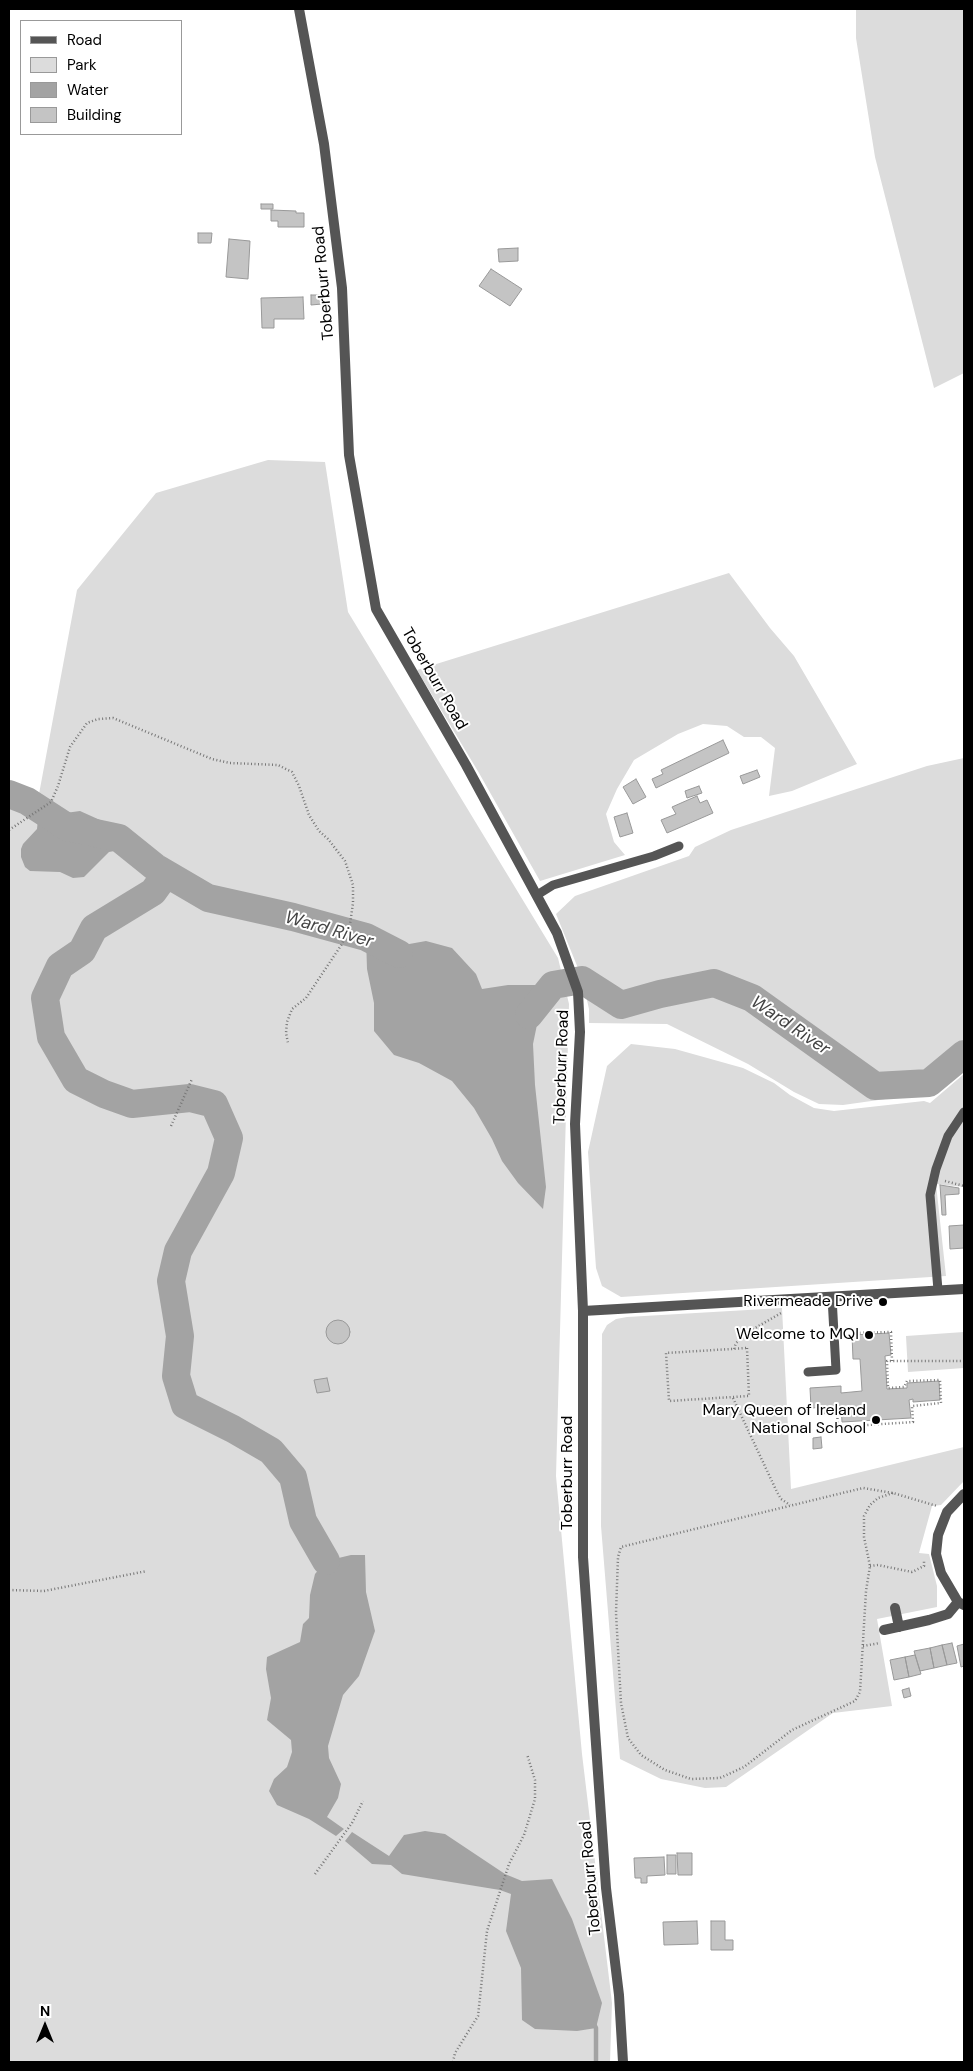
<!DOCTYPE html>
<html>
<head>
<meta charset="utf-8">
<style>
	body { margin:0 }
	#map { position:relative; width:973px; height:2071px; overflow:hidden; background:#fff; font-family:"DM Sans",sans-serif }
	canvas { display:block }
	.frame { position:absolute; inset:0; border:10px solid #000; pointer-events:none }
	.legend { position:absolute; left:20px; top:20px; width:162px; height:115px; box-sizing:border-box; background:#fff; border:1px solid #999; margin:0; padding:6px 9px; list-style:none; font-size:15px; color:#000 }
	.legend li { display:flex; align-items:center; gap:10px; height:25px }
	.legend b { width:25px; border:1px solid #999 }
	.north { position:absolute; left:20px; top:2001px; width:50px; height:50px; -webkit-text-stroke:4px #fff; paint-order:stroke; rotate:0deg; font-size:14px; font-weight:700; line-height:20px; text-align:center; color:#000 }
	.north::after { content:''; display:block; margin:auto; width:18px; height:22px; background:#000; clip-path:polygon(50% 0,100% 100%,50% 72%,0 100%) }
</style>
</head>
<body>
<div id="map">
<canvas width="973" height="2071"></canvas>
<div class="frame"></div>
<ul class="legend">
<li><b style="height:6px;background:#555"></b>Road</li>
<li><b style="height:14px;background:#dcdcdc"></b>Park</li>
<li><b style="height:14px;background:#a3a3a3"></b>Water</li>
<li><b style="height:14px;background:#c4c4c4"></b>Building</li>
</ul>
<div class="north">N</div>
</div>
<script>
const ctx = document.querySelector('canvas').getContext('2d');
ctx.lineJoin = 'round';
function paint(path, color) {
  ctx.fillStyle = color;
  ctx.fill(path, 'evenodd');
}
function poly(rows) {
  const path = new Path2D();
  for (const r of rows) {
    if (r.length === 3) {
      path.moveTo(r[0] + r[2], r[1]);
      path.arc(r[0], r[1], r[2], 0, 2 * Math.PI);
      continue;
    }
    path.moveTo(r[0], r[1]);
    for (let i = 2; i < r.length; i += 2) path.lineTo(r[i], r[i + 1]);
  }
  return path;
}
function trace(path, color, width, dash) {
  ctx.strokeStyle = color;
  ctx.lineWidth = width;
  ctx.lineCap = dash ? 'butt' : 'round';
  ctx.setLineDash(dash || []);
  ctx.stroke(path);
}
function label(font, color, halo, rows, align = 'center') {
  ctx.font = font + ' "DM Sans",sans-serif';
  ctx.lineWidth = 4;
  ctx.setLineDash([]);
  ctx.textBaseline = 'middle';
  ctx.strokeStyle = halo;
  ctx.fillStyle = color;
  for (const [text, x, y, turn = 0] of rows) {
    ctx.save();
    ctx.translate(x, y);
    ctx.rotate((+turn || 0) * Math.PI / 180);
    ctx.textAlign = isNaN(turn) ? turn : align;
    if (halo) ctx.strokeText(text, 0, 0);
    ctx.fillText(text, 0, 0);
    ctx.restore();
  }
}
paint(poly([
	[856,9,964,9,964,373,934,388,875,157,856,38],
	[268,460,325,462,348,612,558,958,569,1004,556,1476,582,1754,612,2003,610,2062,9,2062,9,785,39,794,77,590,156,493],
	[729,573,770,628,794,656,857,764,792,791,769,796,775,748,761,737,744,737,727,726,703,724,678,734,634,760,617,789,606,814,614,842,625,855,540,881,479,773,417,670],
	[964,758,964,1049,931,1076,922,1080,921,1094,843,1105,819,1104,794,1092,748,1064,667,1024,589,1023,589,1009,582,978,556,914,575,896,689,856,695,847,731,830,927,766],
	[631,1044,675,1049,743,1068,774,1083,790,1095,814,1108,834,1111,924,1101,930,1103,964,1074,964,1187,936,1184,946,1276,621,1297,602,1286,596,1268,588,1152,607,1066],
	[782,1308,791,1489,964,1447,964,1481,941,1505,932,1506,919,1553,929,1554,937,1586,937,1607,877,1619,892,1706,833,1713,726,1787,705,1788,661,1779,620,1759,601,1526,602,1334,607,1325,616,1319,627,1317],
	[964,1332,964,1368,908,1372,906,1336]
]), '#dcdcdc');
paint(poly([
	[47,807,58,814,80,811,100,820,120,827,124,832,141,845,130,859,120,850,109,852,84,877,73,878,60,872,30,871,25,867,21,857,21,849,23,844,37,829,38,819,35,816],
	[366,937,398,946,426,941,452,948,476,974,482,989,508,985,553,985,539,1015,533,1044,535,1085,546,1187,543,1209,518,1183,502,1161,492,1139,474,1108,452,1081,419,1063,394,1055,374,1031,374,1003,367,969],
	[351,1555,365,1555,366,1592,375,1631,359,1676,343,1695,328,1746,329,1758,341,1784,338,1798,327,1817,344,1829,336,1836,309,1819,277,1805,269,1791,274,1779,287,1767,292,1752,291,1740,267,1720,271,1698,266,1669,267,1657,300,1642,303,1624,309,1618,310,1595,315,1574,326,1561],
	[425,1831,445,1834,505,1874,522,1881,552,1879,572,1919,602,2003,596,2028,577,2031,535,2029,522,2020,521,1968,506,1931,511,1894,500,1890,402,1874,391,1865,372,1864,345,1841,352,1832,389,1856,404,1835]
]), '#a3a3a3');
trace(poly([
	[594,2024,596,2028,596,2062]
]), '#a3a3a3', 4.5);
trace(poly([
	[9,794,27,801,67,827,119,838,155,867,208,898,293,917,366,937,399,954],
	[166,874,153,892,94,928,82,951,60,966,45,998,51,1037,76,1080,104,1094,132,1104,190,1098,214,1104,229,1138,221,1173,178,1251,171,1281,180,1336,176,1376,185,1405,233,1429,271,1451,293,1477,303,1521,326,1561],
	[529,1015,553,985,582,980,621,1005,660,994,714,983,752,998,875,1086,929,1083,964,1054]
]), '#a3a3a3', 28);
const building = poly([
	[261,204,273,204,273,209,261,209,261,204],
	[271,210,296,211,296,213,304,213,304,227,278,227,278,221,271,221,271,210],
	[198,233,212,233,211,243,198,243,198,233],
	[229,239,250,241,248,279,226,277,229,239],
	[518,248,518,261,499,262,498,249,518,248],
	[491,269,522,289,510,306,479,286,491,269],
	[311,295,322,295,322,304,311,305,311,295],
	[303,297,304,319,274,319,274,328,262,328,261,298,303,297],
	[723,740,729,753,656,788,652,779,663,774,661,770,723,740],
	[757,770,760,777,743,784,740,776,757,770],
	[636,779,646,797,633,804,623,787,636,779],
	[699,786,702,793,687,798,685,791,699,786],
	[697,796,700,803,707,800,713,813,667,833,661,820,676,814,672,807,697,796],
	[627,813,633,833,620,837,614,817,627,813],
	[940,1185,959,1188,959,1194,945,1195,946,1215,942,1215,940,1185],
	[964,1225,964,1248,950,1249,949,1226,964,1225],
	[338,1332,12],
	[889,1333,891,1355,885,1356,887,1389,907,1388,907,1383,939,1381,940,1400,913,1402,913,1399,909,1400,911,1418,842,1422,841,1406,811,1408,810,1388,841,1386,841,1393,862,1391,860,1359,853,1359,852,1335,889,1333],
	[327,1378,330,1391,317,1393,314,1380,327,1378],
	[835,1407,836,1413,818,1414,818,1408,835,1407],
	[821,1437,822,1448,813,1449,813,1438,821,1437],
	[952,1643,957,1663,947,1665,942,1645,952,1643],
	[964,1644,964,1666,961,1667,957,1646,964,1644],
	[942,1645,947,1665,934,1668,930,1648,942,1645],
	[930,1648,934,1668,920,1671,914,1651,930,1648],
	[915,1655,921,1674,909,1677,905,1657,915,1655],
	[905,1657,909,1677,894,1680,890,1660,905,1657],
	[909,1688,911,1696,904,1698,902,1690,909,1688],
	[677,1853,692,1853,692,1875,678,1875,677,1853],
	[667,1855,676,1855,676,1874,667,1874,667,1855],
	[664,1857,665,1875,647,1876,647,1883,641,1883,641,1878,635,1878,634,1858,664,1857],
	[697,1921,698,1944,664,1945,663,1922,697,1921],
	[711,1921,725,1921,725,1940,733,1940,733,1950,711,1950,711,1921]
]);
paint(building, '#c4c4c4');
trace(building, '#999', 1);
trace(poly([
	[9,830,51,802,58,786,70,747,87,723,98,719,113,718,212,759,230,763,278,765,292,772,299,786,309,815,319,831,328,839,345,861,353,885,353,903,350,924,342,944,306,998,292,1009,287,1022,286,1033,288,1043],
	[171,1126,192,1079],
	[945,1181,964,1186],
	[856,1333,891,1332,892,1361],
	[747,1348,749,1396,669,1401,666,1353,747,1348],
	[734,1349,736,1343,750,1331,781,1313],
	[733,1398,777,1492,781,1499,790,1505],
	[837,1411,838,1427,913,1422,912,1406,941,1403,940,1380,907,1381,904,1387,888,1388,887,1361,964,1361],
	[893,1493,878,1498,870,1505,864,1516,864,1537,870,1566,866,1591,860,1692,855,1701,792,1730,744,1767,720,1778,691,1779,665,1770,641,1755,628,1738,621,1703,616,1613,618,1557,621,1547,863,1488,893,1493,937,1506],
	[870,1566,878,1565,912,1572,924,1566,924,1561],
	[9,1590,44,1591,147,1571],
	[863,1646,880,1643],
	[315,1874,352,1823,363,1801],
	[453,2062,455,2053,478,2016,487,1931,509,1864,524,1835,535,1799,535,1780,527,1754]
]), '#777', 2.5, [1, 2.5]);
trace(poly([
	[537,895,553,885,654,856,679,846],
	[938,1290,930,1195,936,1169,948,1136,964,1112],
	[808,1372,836,1370,832,1297]
]), '#555', 9);
trace(poly([
	[299,9,324,144,342,288,349,455,376,609,466,765,557,933,578,992,580,1032,575,1124,583,1311,583,1557,606,1888,619,1995,623,2062],
	[583,1311,964,1289],
	[964,1494,947,1512,938,1535,936,1554,941,1573,958,1602,964,1605],
	[895,1608,899,1627],
	[884,1630,929,1620,948,1614,958,1602]
]), '#555', 10);
for (const [x, y, r, color] of [
	[883,1302,5,"#000"],
	[869,1335,5,"#000"],
	[876,1420,5,"#000"]
]) {
  const dot = new Path2D();
  dot.arc(x, y, r, 0, 2 * Math.PI);
  ctx.fillStyle = color;
  ctx.fill(dot);
  trace(dot, '#fff', 2);
}
label('16px', '#000', '#fff', [
	["Toberburr Road",324,283,-95],
	["Toberburr Road",434,679,60],
	["Toberburr Road",562,1067,-88],
	["Toberburr Road",568,1473,-90],
	["Toberburr Road",591,1878,-95]
]);
label('16px', '#000', '#fff', [
	["Rivermeade Drive",873,1302],
	["Welcome to MQI",859,1335],
	["Mary Queen of Ireland",866,1411],
	["National School",866,1429]
], 'right');
label('italic 18px', '#444', '#fff', [
	["Ward River",329,930,16],
	["Ward River",790,1026,34]
]);
</script>
</body>
</html>
